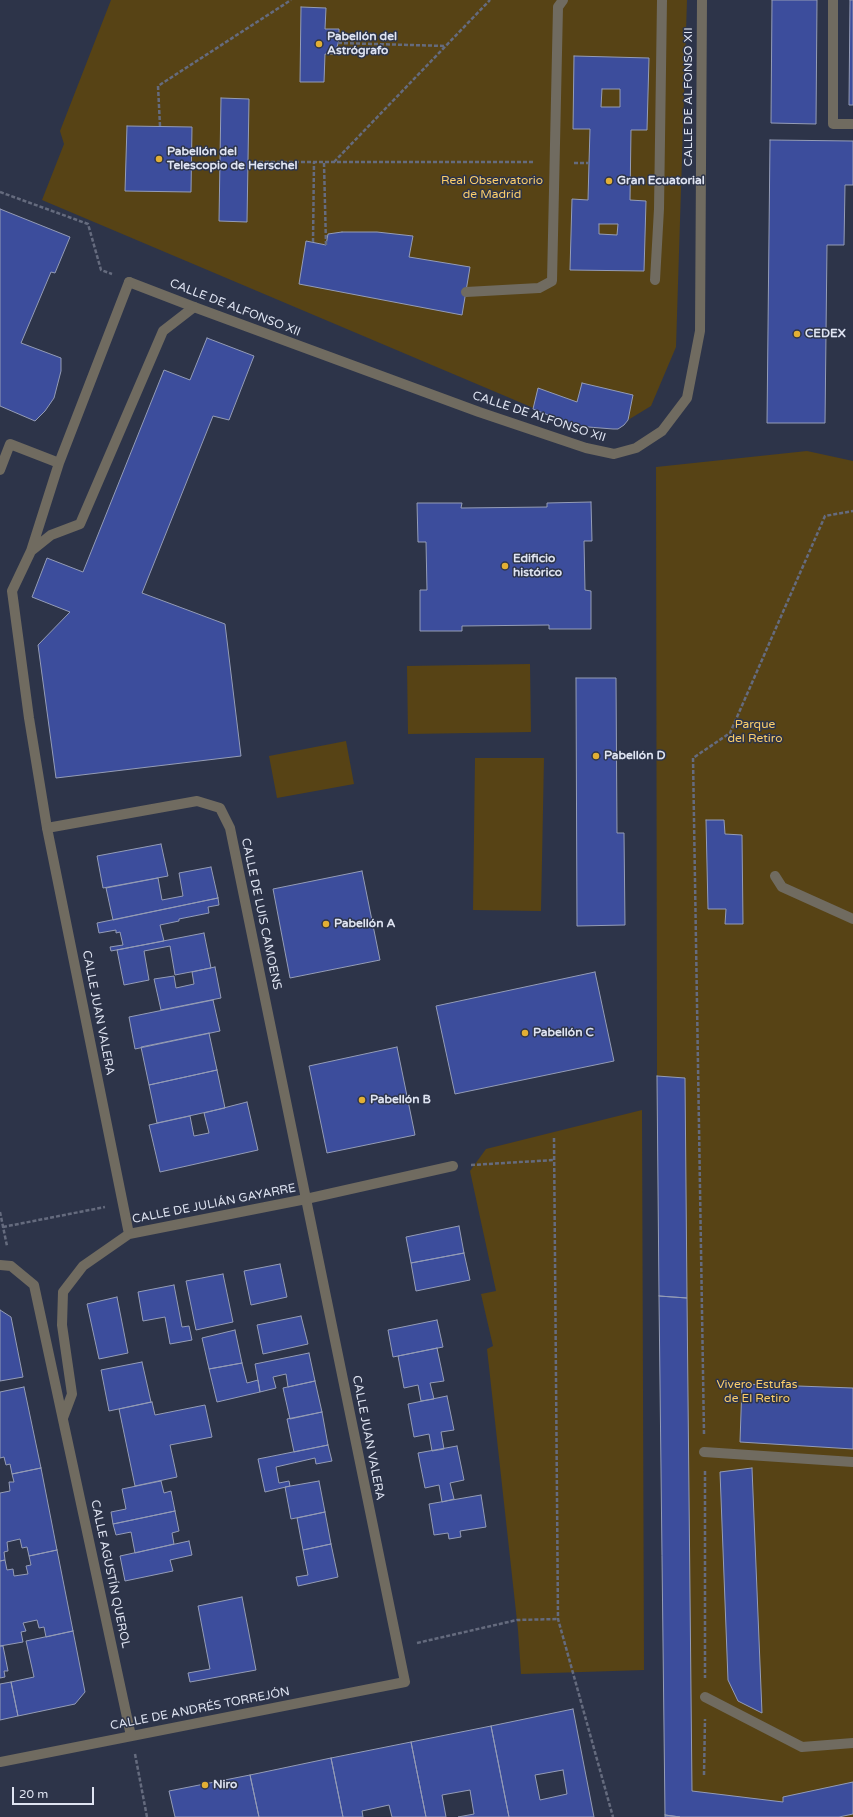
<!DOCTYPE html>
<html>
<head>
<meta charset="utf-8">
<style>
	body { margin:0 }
	#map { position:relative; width:853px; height:1817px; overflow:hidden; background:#2d3449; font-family:"Varela Round",sans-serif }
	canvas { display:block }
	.scale { position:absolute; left:12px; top:1787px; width:82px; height:18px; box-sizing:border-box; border:2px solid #dfe4f2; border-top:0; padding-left:5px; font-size:12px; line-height:14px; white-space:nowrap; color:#dfe4f2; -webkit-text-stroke:3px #2d3449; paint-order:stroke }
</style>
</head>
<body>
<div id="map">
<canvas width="853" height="1817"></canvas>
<div class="scale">20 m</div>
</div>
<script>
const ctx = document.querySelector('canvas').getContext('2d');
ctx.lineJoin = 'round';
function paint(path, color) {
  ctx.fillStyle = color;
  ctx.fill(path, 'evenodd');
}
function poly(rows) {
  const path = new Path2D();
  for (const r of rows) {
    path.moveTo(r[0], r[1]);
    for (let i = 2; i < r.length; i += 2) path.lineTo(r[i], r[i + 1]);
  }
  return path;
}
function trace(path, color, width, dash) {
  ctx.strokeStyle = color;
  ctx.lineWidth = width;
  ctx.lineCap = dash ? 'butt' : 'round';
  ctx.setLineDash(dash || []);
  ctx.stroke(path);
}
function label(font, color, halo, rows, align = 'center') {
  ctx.font = font + ' "Varela Round",sans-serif';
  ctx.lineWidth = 3;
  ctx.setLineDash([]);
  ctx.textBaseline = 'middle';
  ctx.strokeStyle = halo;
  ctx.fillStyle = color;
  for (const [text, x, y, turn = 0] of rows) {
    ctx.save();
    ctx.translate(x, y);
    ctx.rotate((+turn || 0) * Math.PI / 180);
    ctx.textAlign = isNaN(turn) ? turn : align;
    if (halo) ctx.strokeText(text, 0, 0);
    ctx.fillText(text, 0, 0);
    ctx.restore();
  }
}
paint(poly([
	[111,0,687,0,676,347,651,406,628,420,618,429,576,426,42,200,64,144,60,131],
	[807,451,853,461,853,1817,665,1817,657,1076,656,467],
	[530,664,531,732,408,734,407,666],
	[346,741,354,784,277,798,269,756],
	[475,758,544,758,541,911,473,910],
	[642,1110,644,1670,521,1674,518,1630,487,1349,493,1346,481,1294,496,1291,470,1171,486,1149]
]), '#574315');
const building = poly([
	[772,0,817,0,816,124,771,123,772,0],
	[850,0,853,0,853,105,849,105,850,0],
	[301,7,326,8,325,29,339,29,339,40,335,54,325,54,324,82,300,82,301,7],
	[574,56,649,58,647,130,631,130,630,200,646,201,644,271,570,270,572,199,588,200,589,163,590,129,573,129,574,56],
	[602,89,620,89,620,107,601,107,602,89],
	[599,224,618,224,617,235,599,234,599,224],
	[221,98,249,99,247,222,219,221,221,98],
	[127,126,192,127,191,192,125,191,127,126],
	[770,140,853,141,853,185,845,185,844,245,827,245,825,423,767,423,770,140],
	[0,209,70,237,55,273,51,272,21,343,61,358,61,371,54,398,45,411,35,421,0,406,0,209],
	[342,232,377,232,413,236,409,257,470,267,462,315,299,284,306,241,326,245,328,234,342,232],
	[207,338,254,356,229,420,213,416,142,593,225,624,241,756,56,778,38,645,70,612,32,597,47,558,83,572,164,370,190,380,207,338],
	[582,383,633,395,628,420,624,425,618,429,613,429,576,426,533,409,538,388,577,402,582,383],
	[591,502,592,541,584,541,585,590,591,591,591,629,549,629,549,625,462,626,462,631,420,631,420,590,427,590,426,542,418,542,417,503,462,503,461,508,547,507,547,503,591,502],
	[576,678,616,678,617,833,624,833,625,925,577,926,576,678],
	[706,820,724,820,725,834,742,835,743,924,725,924,726,909,708,909,706,820],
	[161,844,168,876,103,888,97,856,161,844],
	[211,867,218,898,113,920,106,888,158,878,162,900,183,896,179,873,211,867],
	[362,871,380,960,290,978,273,889,362,871],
	[218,898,219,905,208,907,209,913,179,919,179,921,160,925,164,941,111,951,110,947,123,945,120,932,116,933,116,930,99,933,97,923,218,898],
	[204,933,211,968,175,975,170,946,144,951,149,980,124,985,117,950,204,933],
	[215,967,221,998,161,1010,154,979,174,976,176,988,194,984,192,972,215,967],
	[595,972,614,1061,455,1094,436,1006,595,972],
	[213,1000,220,1031,135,1049,129,1017,213,1000],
	[209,1033,217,1070,149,1085,141,1047,209,1033],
	[397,1047,415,1135,327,1153,309,1066,397,1047],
	[217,1070,225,1108,157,1123,149,1085,217,1070],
	[657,1076,685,1078,687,1298,659,1296,657,1076],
	[247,1102,258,1150,160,1172,149,1125,190,1116,194,1136,209,1133,204,1113,247,1102],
	[459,1226,464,1253,411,1263,406,1237,459,1226],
	[464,1253,470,1280,416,1291,411,1263,464,1253],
	[280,1264,287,1297,251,1305,244,1271,280,1264],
	[223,1274,233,1322,196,1330,186,1281,223,1274],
	[174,1285,182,1327,189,1326,192,1340,170,1344,165,1317,143,1321,138,1292,174,1285],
	[659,1296,687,1298,692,1791,783,1802,783,1797,853,1782,853,1814,839,1817,680,1817,665,1815,659,1296],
	[117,1297,128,1353,99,1359,87,1304,117,1297],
	[0,1310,11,1317,23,1377,0,1381,0,1310],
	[301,1316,308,1344,263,1354,257,1325,301,1316],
	[437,1320,443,1347,393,1357,388,1330,437,1320],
	[235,1330,242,1363,209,1369,202,1338,235,1330],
	[437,1348,444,1381,430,1383,434,1399,421,1401,418,1385,404,1388,398,1356,437,1348],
	[309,1353,315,1381,288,1387,286,1374,273,1377,276,1388,260,1392,255,1364,309,1353],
	[142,1362,151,1402,109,1411,101,1370,142,1362],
	[242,1363,247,1383,258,1380,260,1392,217,1402,209,1369,242,1363],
	[315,1381,322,1412,290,1419,283,1388,315,1381],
	[742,1384,853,1388,853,1449,740,1442,742,1384],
	[24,1387,41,1468,12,1474,10,1464,6,1465,4,1457,0,1458,0,1392,24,1387],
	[447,1396,454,1430,441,1432,444,1449,432,1451,429,1434,414,1437,408,1404,447,1396],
	[152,1402,155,1415,205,1405,212,1437,170,1445,177,1477,135,1486,119,1409,152,1402],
	[322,1412,328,1445,294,1452,287,1419,322,1412],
	[328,1445,332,1461,316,1464,315,1458,276,1467,279,1483,289,1481,290,1486,265,1492,258,1459,328,1445],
	[457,1446,464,1480,450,1483,454,1499,442,1502,439,1485,425,1488,418,1453,457,1446],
	[41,1468,57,1550,29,1556,27,1547,22,1548,20,1539,7,1542,8,1551,4,1552,5,1560,0,1561,0,1493,10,1491,9,1482,14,1482,12,1474,41,1468],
	[752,1468,762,1713,738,1701,728,1680,720,1472,752,1468],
	[161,1481,164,1493,171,1491,175,1511,113,1524,111,1512,126,1509,122,1489,161,1481],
	[319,1481,325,1512,291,1519,285,1487,319,1481],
	[481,1495,486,1527,460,1531,461,1537,449,1539,448,1533,434,1535,429,1504,481,1495],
	[175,1511,179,1531,172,1533,174,1544,135,1553,131,1532,116,1535,113,1524,175,1511],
	[325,1512,331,1544,303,1550,297,1518,325,1512],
	[189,1541,192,1555,170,1560,173,1571,125,1581,120,1556,189,1541],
	[331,1544,338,1577,298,1586,296,1577,308,1575,303,1550,331,1544],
	[57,1550,73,1631,46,1637,44,1627,39,1628,37,1620,23,1623,26,1631,21,1632,23,1642,0,1646,0,1561,5,1560,7,1570,13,1569,14,1576,28,1574,26,1566,31,1565,29,1556,57,1550],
	[242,1597,256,1670,190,1682,188,1673,210,1669,198,1606,242,1597],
	[73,1631,85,1692,75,1704,18,1716,11,1682,34,1677,26,1641,73,1631],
	[0,1646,3,1646,8,1671,4,1671,5,1677,0,1678,0,1646],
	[11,1682,18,1716,0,1720,0,1684,11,1682],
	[573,1709,594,1817,509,1817,491,1726,573,1709],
	[563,1770,567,1794,540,1800,535,1775,563,1770],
	[491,1726,509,1817,458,1817,474,1814,470,1790,442,1795,446,1817,426,1817,411,1742,491,1726],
	[411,1742,426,1817,392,1817,389,1805,362,1811,363,1817,343,1817,331,1758,411,1742],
	[331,1758,343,1817,259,1817,250,1775,331,1758],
	[250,1775,259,1817,175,1817,169,1791,250,1775],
	[665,1815,680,1817,665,1817,665,1815]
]);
paint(building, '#3c4d9c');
trace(building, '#949cb6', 1);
trace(poly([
	[338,43,446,46],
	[160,126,158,86,291,0],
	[247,162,535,162],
	[334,162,490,0],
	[324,163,326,245],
	[574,163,589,163],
	[0,192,88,224,101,270,112,274],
	[313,242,314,162],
	[554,1138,558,1619,613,1817],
	[471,1165,554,1160],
	[0,1212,7,1246],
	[3,1227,105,1207],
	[704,1434,693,758,730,733,825,516,853,511],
	[705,1471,705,1678],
	[417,1643,517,1620,558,1619],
	[135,1754,147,1817],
	[704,1775,705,1719]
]), '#656b7e', 2.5, [4, 2]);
trace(poly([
	[655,280,659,209,662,0],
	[466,292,539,288,552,281,558,7,563,0],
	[0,470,10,444,59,463],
	[31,551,59,463,129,282],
	[47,828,29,718,12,591,31,551,51,535,80,524,163,331,194,307],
	[775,876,782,887,853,919],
	[704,1452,853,1462],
	[705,1697,802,1747,853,1743]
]), '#706b60', 10);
trace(poly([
	[833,0,833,124,853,124],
	[129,282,194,307,479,412,586,448,614,454,636,448,662,431,687,398,700,331,702,0],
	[0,1265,11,1266,34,1285,131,1736],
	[63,1418,72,1394,62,1325,63,1292,83,1266,129,1234,306,1199,453,1166],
	[0,1762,405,1682,230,828,220,808,197,801,47,828,129,1234]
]), '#706b60', 10);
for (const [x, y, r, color] of [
	[319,44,4,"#e2af34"],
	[159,159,4,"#e2af34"],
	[609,181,4,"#e2af34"],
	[797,334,4,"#e2af34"],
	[505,566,4,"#e2af34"],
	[596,756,4,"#e2af34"],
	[326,924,4,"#e2af34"],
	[525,1033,4,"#e2af34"],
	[362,1100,4,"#e2af34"],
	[205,1785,4,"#e2af34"]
]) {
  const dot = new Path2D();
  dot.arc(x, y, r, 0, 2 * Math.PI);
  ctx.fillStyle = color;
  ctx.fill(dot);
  trace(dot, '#2d3449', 1.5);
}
label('bold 12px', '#dfe4f2', '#2d3449', [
	["Pabellón del",327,37],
	["Astrógrafo",327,51],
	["Pabellón del",167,152],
	["Telescopio de Herschel",167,166],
	["Gran Ecuatorial",617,181],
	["CEDEX",805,334],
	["Edificio",513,559],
	["histórico",513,573],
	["Pabellón D",604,756],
	["Pabellón A",334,924],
	["Pabellón C",533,1033],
	["Pabellón B",370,1100],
	["Niro",213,1785]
], 'left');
label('12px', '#dfe4f2', '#2d3449', [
	["CALLE DE ALFONSO XII",689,97,-90],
	["CALLE DE ALFONSO XII",235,308,21],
	["CALLE DE ALFONSO XII",539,417,18],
	["CALLE DE LUIS CAMOENS",261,914,78],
	["CALLE JUAN VALERA",98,1013,79],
	["CALLE DE JULIÁN GAYARRE",214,1204,-11],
	["CALLE JUAN VALERA",368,1438,79],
	["CALLE AGUSTÍN QUEROL",110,1574,78],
	["CALLE DE ANDRÉS TORREJÓN",200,1709,-11]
]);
label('12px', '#fbcd6a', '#2d3449', [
	["Real Observatorio",492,181],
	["de Madrid",492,195],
	["Parque",755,725],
	["del Retiro",755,739],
	["Vivero Estufas",757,1385],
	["de El Retiro",757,1399]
]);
</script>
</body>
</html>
